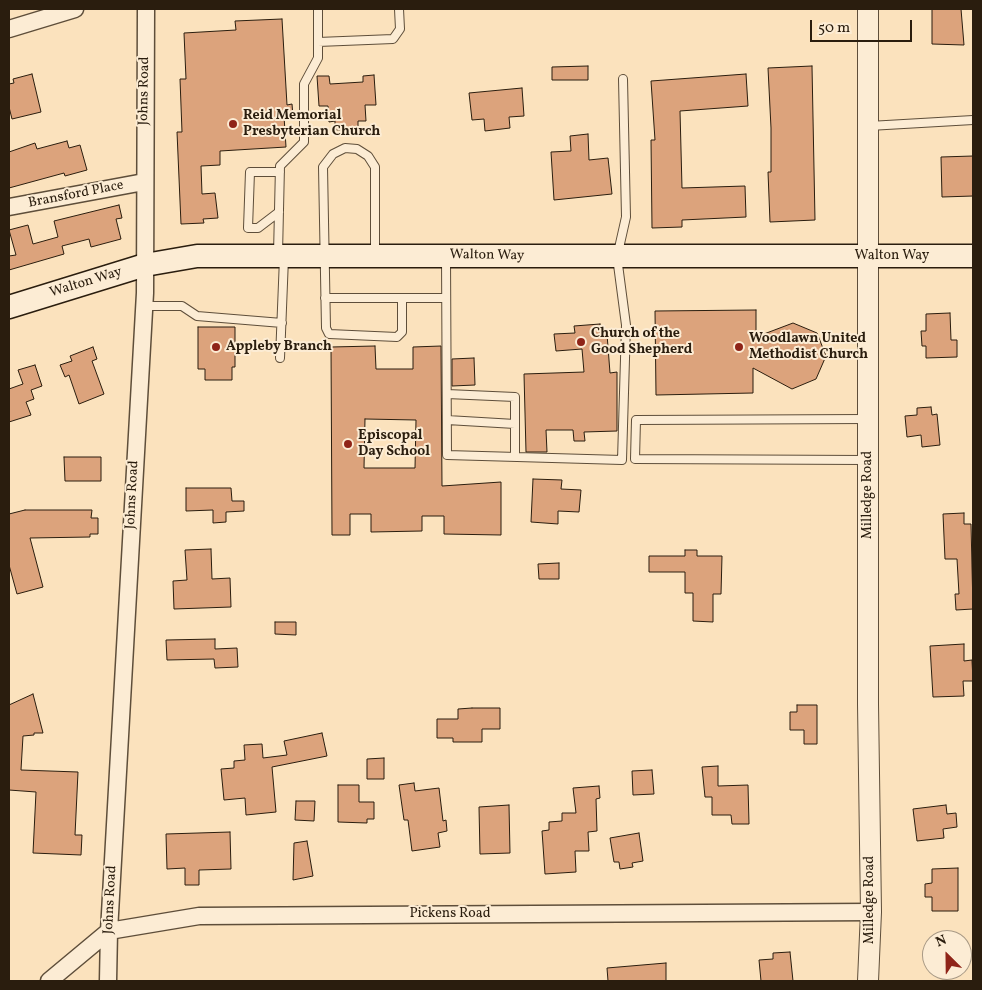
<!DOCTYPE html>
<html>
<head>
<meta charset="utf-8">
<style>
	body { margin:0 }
	#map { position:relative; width:982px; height:990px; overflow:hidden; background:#fbe2bd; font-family:Vollkorn,serif }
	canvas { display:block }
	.frame { position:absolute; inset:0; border:10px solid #2a1d0e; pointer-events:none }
	.north { position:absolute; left:922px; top:930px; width:50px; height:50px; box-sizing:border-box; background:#fcecd4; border:1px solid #a89985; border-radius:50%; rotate:337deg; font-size:14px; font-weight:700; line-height:20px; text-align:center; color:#2a1d0e }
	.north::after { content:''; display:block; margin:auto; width:18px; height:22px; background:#8f2418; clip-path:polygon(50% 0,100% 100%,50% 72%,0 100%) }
	.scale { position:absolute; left:810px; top:20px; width:102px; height:22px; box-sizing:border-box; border:2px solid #2a1d0e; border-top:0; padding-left:6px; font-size:15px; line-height:18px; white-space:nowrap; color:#2a1d0e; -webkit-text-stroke:4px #fcecd4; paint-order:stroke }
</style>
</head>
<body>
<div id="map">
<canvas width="982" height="990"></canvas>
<div class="frame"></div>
<div class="north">N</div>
<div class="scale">50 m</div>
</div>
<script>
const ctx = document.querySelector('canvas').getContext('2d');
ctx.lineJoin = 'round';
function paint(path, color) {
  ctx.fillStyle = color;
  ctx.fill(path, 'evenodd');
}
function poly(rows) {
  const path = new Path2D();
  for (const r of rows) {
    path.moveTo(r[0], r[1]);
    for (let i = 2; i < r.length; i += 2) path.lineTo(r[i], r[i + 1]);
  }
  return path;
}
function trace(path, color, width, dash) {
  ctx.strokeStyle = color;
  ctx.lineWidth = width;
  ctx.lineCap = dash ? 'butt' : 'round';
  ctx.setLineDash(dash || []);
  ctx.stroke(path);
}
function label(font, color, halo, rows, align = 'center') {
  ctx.font = font + ' Vollkorn,serif';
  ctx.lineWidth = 4;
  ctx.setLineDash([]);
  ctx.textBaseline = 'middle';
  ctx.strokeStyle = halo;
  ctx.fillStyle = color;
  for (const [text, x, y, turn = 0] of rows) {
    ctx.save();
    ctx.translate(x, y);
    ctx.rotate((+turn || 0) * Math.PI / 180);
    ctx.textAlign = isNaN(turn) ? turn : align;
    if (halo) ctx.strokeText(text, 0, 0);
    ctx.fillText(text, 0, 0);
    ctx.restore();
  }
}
const building = poly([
	[932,9,961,9,964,45,932,44,932,9],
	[282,19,287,105,292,104,293,116,284,116,286,147,220,151,220,165,201,166,202,194,215,193,218,218,203,219,204,223,181,224,177,132,182,132,180,79,186,79,184,33,236,30,235,21,282,19],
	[588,66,588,80,552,80,552,67,588,66],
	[812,66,815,220,770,222,768,172,771,172,771,128,768,68,812,66],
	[32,74,41,112,12,119,9,107,9,84,14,83,13,79,32,74],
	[746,74,748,106,680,111,682,188,745,186,746,217,682,220,682,227,652,228,651,140,655,140,651,81,746,74],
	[374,75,376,105,365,105,366,121,358,121,358,129,335,130,335,121,329,122,328,106,319,106,317,76,329,76,330,84,363,82,363,76,374,75],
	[522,88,524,116,509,117,510,128,485,131,484,119,472,120,469,93,522,88],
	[588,134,589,160,608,158,612,194,554,200,551,152,571,151,570,136,588,134],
	[67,141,69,148,80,145,87,170,65,176,64,173,9,188,9,152,35,143,37,149,67,141],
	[973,156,973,196,942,197,941,157,973,156],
	[119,205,122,218,116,219,121,239,91,247,89,239,62,246,64,254,9,270,9,256,16,255,9,230,28,225,33,244,58,237,54,221,119,205],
	[756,310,756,337,793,323,817,333,826,356,816,379,792,389,753,368,753,393,656,395,655,311,756,310],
	[950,313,951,340,957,340,957,357,926,358,926,346,922,346,921,331,926,331,926,314,950,313],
	[600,324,600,335,607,334,610,373,617,372,617,431,584,432,585,441,574,441,573,430,546,430,547,452,526,452,524,374,584,372,582,349,556,351,554,334,575,333,574,326,600,324],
	[198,327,235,327,235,367,232,367,232,380,205,380,205,369,198,369,198,327],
	[375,346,376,369,413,369,413,347,441,346,442,486,501,482,501,535,444,534,444,516,422,516,422,531,371,532,371,514,350,514,350,535,332,535,331,347,375,346],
	[365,419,416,420,415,468,364,468,365,419],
	[93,347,97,359,92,361,104,394,79,404,69,375,65,377,60,365,72,361,70,356,93,347],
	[474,358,475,385,452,386,452,359,474,358],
	[35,365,42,386,31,390,34,399,26,402,31,415,9,422,9,389,23,384,18,370,35,365],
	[931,407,932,415,937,414,940,445,922,447,921,435,907,437,905,416,917,415,917,408,931,407],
	[64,457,101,457,101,481,65,481,64,457],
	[533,479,562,480,561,489,581,490,579,512,558,511,558,524,531,522,533,479],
	[186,488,231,488,232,501,244,501,244,511,226,512,226,522,213,523,213,510,186,511,186,488],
	[25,510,92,510,91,518,98,518,98,534,90,534,90,537,30,538,43,587,17,594,9,565,9,514,25,510],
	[964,513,964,524,971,524,973,609,956,610,955,594,959,594,957,559,945,559,943,514,964,513],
	[211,549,212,579,230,578,231,607,174,609,173,581,187,580,185,550,211,549],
	[685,550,697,550,697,556,722,556,721,594,713,594,713,622,693,621,693,593,685,593,685,572,649,572,649,556,685,556,685,550],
	[559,563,559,579,539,579,538,564,559,563],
	[275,622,296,622,296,635,275,634,275,622],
	[215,639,215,649,237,648,238,667,215,668,214,659,167,660,166,640,215,639],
	[964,644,964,661,972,660,973,681,963,681,964,696,933,697,930,646,964,644],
	[33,694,43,733,34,733,34,735,23,736,21,770,78,772,75,835,82,835,81,855,33,853,36,792,9,790,9,705,33,694],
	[797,705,817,705,817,744,804,744,804,730,790,730,790,712,797,712,797,705],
	[472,708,500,708,500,729,482,729,482,742,453,742,453,738,437,738,437,719,458,719,458,709,472,708],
	[322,733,327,756,272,767,276,812,246,815,245,798,224,800,221,769,234,768,234,761,245,760,244,745,262,744,263,758,287,755,284,741,322,733],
	[384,758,384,779,367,779,367,759,384,758],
	[718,766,718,786,748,785,749,824,732,824,731,815,712,815,712,797,705,797,702,767,718,766],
	[652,770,654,794,633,795,632,771,652,770],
	[414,783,415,791,439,788,443,821,446,820,447,831,438,833,440,847,412,851,408,820,404,820,399,785,414,783],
	[338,785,359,785,359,802,374,802,374,819,367,819,367,823,338,822,338,785],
	[599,786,600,798,596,799,597,831,588,832,589,851,575,851,576,872,545,874,542,831,549,830,549,822,562,821,562,813,576,813,573,788,599,786],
	[296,801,315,801,314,821,295,820,296,801],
	[509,805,510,853,480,854,479,807,509,805],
	[946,805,947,814,956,813,957,827,943,829,944,838,917,841,913,809,946,805],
	[230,832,231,869,199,870,199,885,185,885,185,868,167,869,166,834,230,832],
	[639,833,643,861,632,863,633,867,620,869,619,862,614,862,610,838,639,833],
	[307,841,313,876,293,880,294,843,307,841],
	[958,868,958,911,932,911,932,897,925,897,925,884,932,883,932,869,958,868],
	[790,952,793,981,761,981,759,960,773,959,773,953,790,952],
	[666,963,666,981,608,981,607,968,666,963]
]);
paint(building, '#dca37c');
trace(building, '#2a1d0e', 1);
const service = poly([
	[318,9,318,42],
	[869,126,973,120],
	[279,212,258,228,248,228,250,172,280,172],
	[278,254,280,166,304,142,304,84,318,58,318,42,393,39,400,29,399,9],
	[375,254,375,167,368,156,357,149,345,148,333,154,323,167,326,328,329,334,397,337,402,332,402,298],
	[446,257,447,455,622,460,626,325,617,257,626,217,623,79],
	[325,298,446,298],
	[144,306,182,306,197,316,282,323],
	[280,358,284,258],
	[447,394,515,397,515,457],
	[447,420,515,424],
	[866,460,635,459,636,420,867,419]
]);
const minor = poly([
	[9,29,75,9],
	[9,207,144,182],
	[49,981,109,931,199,916,871,912],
	[108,981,109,931,145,293,146,9]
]);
const tertiary = poly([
	[868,981,871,912,868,704,868,9]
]);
const secondary = poly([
	[9,307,145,265,197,256,973,256]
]);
trace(service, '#5e4e3a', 10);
trace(minor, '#5e4e3a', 19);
trace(tertiary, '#5e4e3a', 22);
trace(secondary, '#2a1d0e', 25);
trace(service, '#fcecd4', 8);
trace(minor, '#fcecd4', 16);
trace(tertiary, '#fcecd4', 20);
trace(secondary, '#fcecd4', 22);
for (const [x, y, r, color] of [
	[233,124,5,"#8f2418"],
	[581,342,5,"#8f2418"],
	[216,347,5,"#8f2418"],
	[739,347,5,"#8f2418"],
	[348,444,5,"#8f2418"]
]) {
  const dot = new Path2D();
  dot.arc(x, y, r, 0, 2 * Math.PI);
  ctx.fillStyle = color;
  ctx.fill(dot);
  trace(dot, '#fcecd4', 2);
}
label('14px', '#2a1d0e', '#fcecd4', [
	["Johns Road",145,91,-89],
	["Bransford Place",76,195,-11],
	["Walton Way",487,256,1],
	["Walton Way",892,256],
	["Walton Way",86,283,-17],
	["Johns Road",133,495,-87],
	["Milledge Road",868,495,-90],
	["Johns Road",111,900,-87],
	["Milledge Road",870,900,-90],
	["Pickens Road",450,914]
]);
label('bold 14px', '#2a1d0e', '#fcecd4', [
	["Reid Memorial",243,116],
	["Presbyterian Church",243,132],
	["Church of the",591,334],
	["Good Shepherd",591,350],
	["Woodlawn United",749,339],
	["Methodist Church",749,355],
	["Appleby Branch",226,347],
	["Episcopal",358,436],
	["Day School",358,452]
], 'left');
</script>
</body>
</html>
